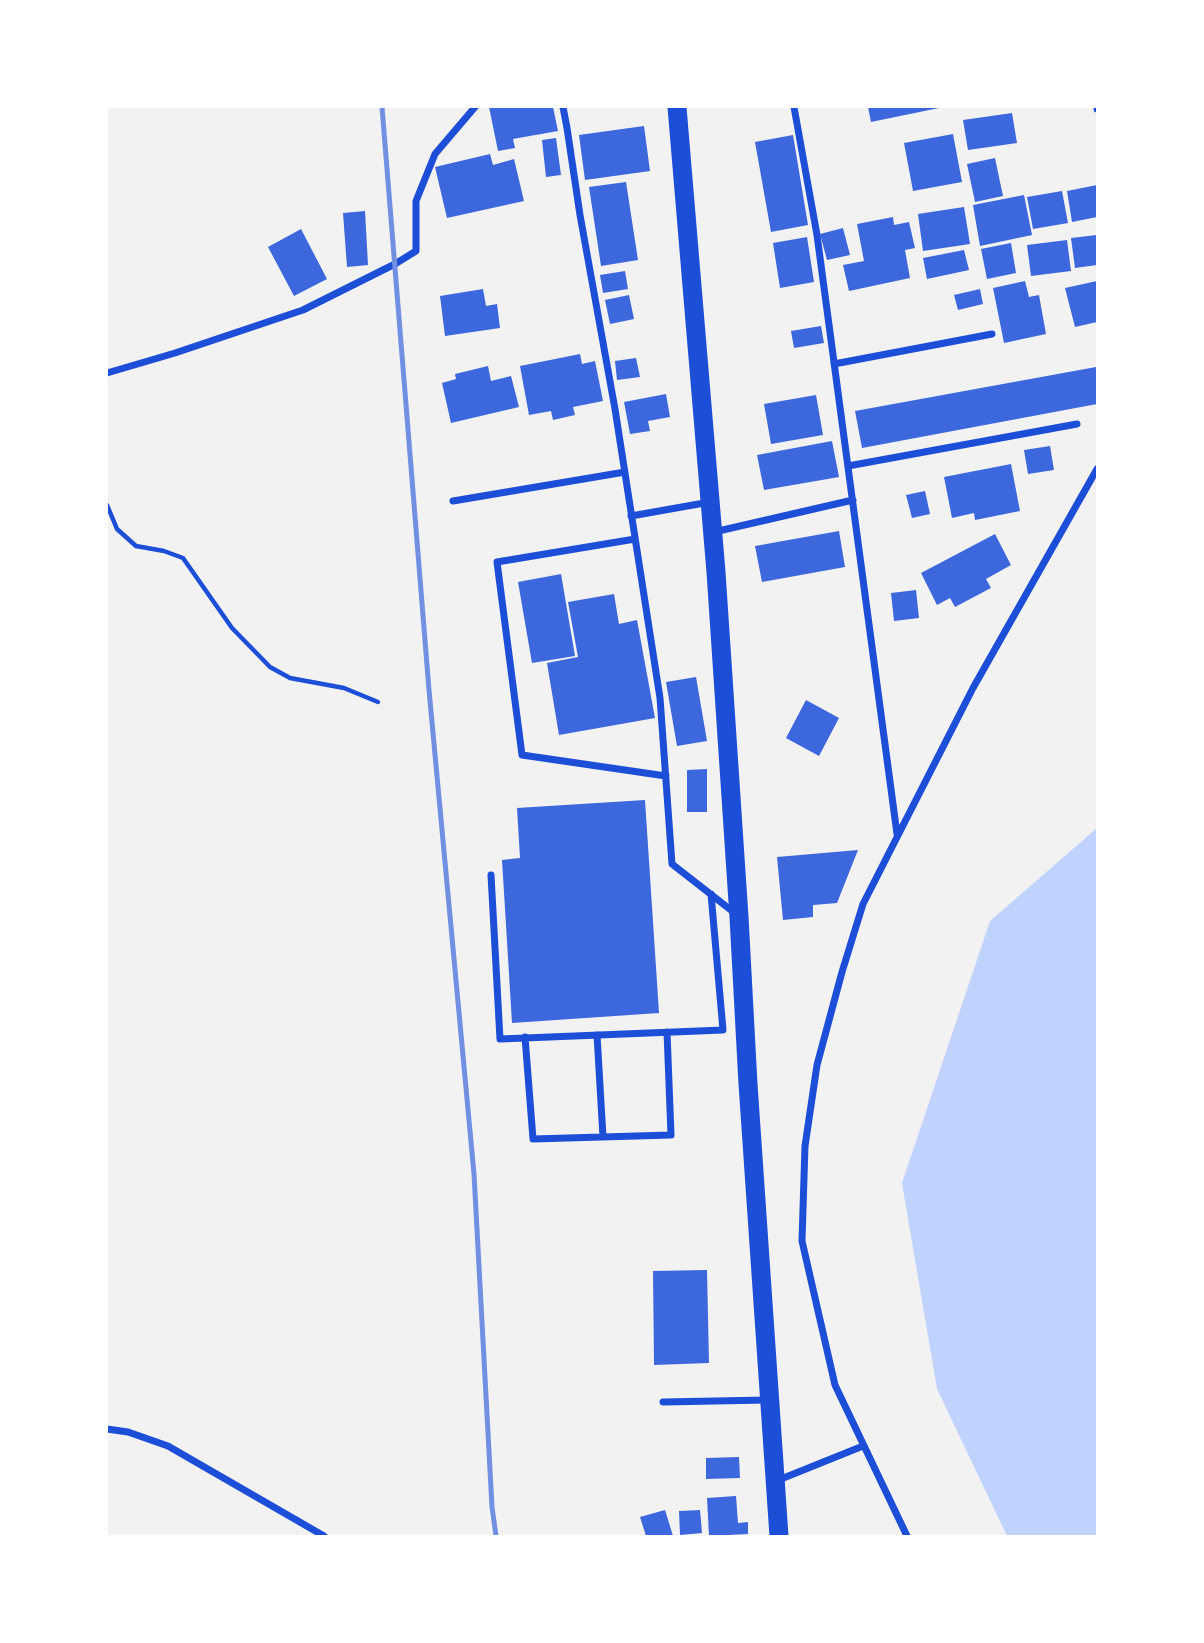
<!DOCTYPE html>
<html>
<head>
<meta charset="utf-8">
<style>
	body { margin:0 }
	#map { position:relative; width:1204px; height:1643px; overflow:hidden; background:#f2f2f2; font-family:Barlow,sans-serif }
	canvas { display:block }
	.frame { position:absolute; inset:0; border:108px solid #fff; pointer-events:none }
</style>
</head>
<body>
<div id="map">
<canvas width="1204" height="1643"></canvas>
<div class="frame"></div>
</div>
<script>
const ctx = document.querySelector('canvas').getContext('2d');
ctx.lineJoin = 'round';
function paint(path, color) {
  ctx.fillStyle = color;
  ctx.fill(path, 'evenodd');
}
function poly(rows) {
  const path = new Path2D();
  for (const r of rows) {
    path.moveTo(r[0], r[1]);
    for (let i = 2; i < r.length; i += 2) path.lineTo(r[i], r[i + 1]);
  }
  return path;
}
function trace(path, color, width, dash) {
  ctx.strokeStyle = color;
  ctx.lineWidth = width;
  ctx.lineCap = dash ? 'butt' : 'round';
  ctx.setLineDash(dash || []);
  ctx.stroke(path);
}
paint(poly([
	[1097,828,1097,1536,1007,1536,937,1389,902,1183,990,921]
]), '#bfd3fe');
paint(poly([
	[489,107,553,107,558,131,513,139,515,148,498,151],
	[868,107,939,107,939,108,871,122],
	[1012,113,1017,143,968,150,963,120],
	[644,126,650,171,585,180,579,135],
	[953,134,962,182,913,191,904,143],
	[793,135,808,225,771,232,755,142],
	[556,138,561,175,546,177,542,140],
	[490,154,493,165,514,159,524,201,447,218,435,167],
	[995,158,1003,196,975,202,967,164],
	[626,182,638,260,601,266,589,187],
	[1097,185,1097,217,1072,222,1067,191],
	[1062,191,1068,223,1033,229,1027,197],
	[1024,195,1032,235,980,246,973,205],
	[964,207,970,244,923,251,918,214],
	[365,211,368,265,347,267,343,213],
	[893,217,894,225,909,222,915,248,905,250,910,278,849,291,843,265,864,261,857,224],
	[843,228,850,255,827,260,820,234],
	[301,229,327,279,294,296,268,247],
	[1097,235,1097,265,1075,268,1071,238],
	[807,237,814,282,780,288,773,243],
	[1067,240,1071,271,1031,276,1027,245],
	[1011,243,1016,273,987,279,981,249],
	[964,250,969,270,927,279,923,258],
	[625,271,628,289,603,293,600,275],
	[1025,281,1029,297,1039,295,1046,334,1004,343,993,288],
	[1097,281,1097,322,1075,327,1065,288],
	[483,289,486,306,497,304,500,328,445,336,440,296],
	[980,289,983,304,958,310,954,295],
	[629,295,634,319,610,324,605,300],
	[821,326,824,343,794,348,791,331],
	[580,354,582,364,595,361,603,401,573,407,575,415,553,420,551,411,529,415,520,366],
	[636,358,640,377,617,380,615,361],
	[488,366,491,381,511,376,519,407,451,423,442,383,456,379,455,374],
	[1096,367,1097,404,862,448,855,411],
	[666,394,670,417,648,421,650,431,630,434,624,402],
	[816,395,823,435,771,444,764,404],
	[832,441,839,477,764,490,757,455],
	[1050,446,1054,470,1028,474,1024,450],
	[1011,464,1020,511,975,520,974,513,952,518,944,477],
	[925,491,930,514,912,518,906,495],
	[839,531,845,567,762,582,755,546],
	[995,534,1011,565,986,579,991,588,955,607,950,598,937,605,921,573],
	[561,574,575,656,532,663,518,582],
	[916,590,919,618,894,621,891,593],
	[614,594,619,624,637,620,655,718,559,735,547,663,578,657,568,602],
	[696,677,707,741,677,746,666,682],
	[806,700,839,718,819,756,786,738],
	[707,769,707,812,687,812,687,770],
	[645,800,659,1013,512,1023,502,860,520,858,517,808],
	[858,850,837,903,813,905,813,917,783,920,777,857],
	[707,1270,709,1363,654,1365,653,1271],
	[739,1457,740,1478,706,1479,706,1458],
	[736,1496,738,1523,748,1522,748,1534,709,1536,707,1498],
	[665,1510,673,1536,646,1536,640,1517],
	[700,1510,702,1533,680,1535,679,1511]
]), '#3d67dc');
trace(poly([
	[107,505,117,529,136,546,164,551,183,558,232,628,270,667,290,678,344,688,378,702]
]), '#1d4ed8', 4.5);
trace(poly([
	[563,107,567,128,580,215,615,409,660,698,672,864,736,914],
	[794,107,817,235,897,834],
	[1097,107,1097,109],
	[834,364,992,334],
	[107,373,175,353,303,310,395,264,416,251,416,201,435,154,475,107],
	[848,466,1077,424],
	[453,501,625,472],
	[631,516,710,502],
	[714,532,853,500],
	[635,539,497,562,522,755,666,776],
	[491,875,500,1039,723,1030,711,894],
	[597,1035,603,1137],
	[525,1037,533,1139,671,1135,667,1032],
	[663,1402,767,1400],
	[107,1429,128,1432,168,1446,324,1536],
	[776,1481,863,1446],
	[907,1536,835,1385,802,1241,805,1146,817,1065,842,972,863,904,973,688,1097,469]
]), '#1d4ed8', 7);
trace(poly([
	[677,107,716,572,739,917,748,1084,779,1536]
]), '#1d4ed8', 19);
trace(poly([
	[382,107,429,690,474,1174,492,1507,496,1536]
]), '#7290e2', 5);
</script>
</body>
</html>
